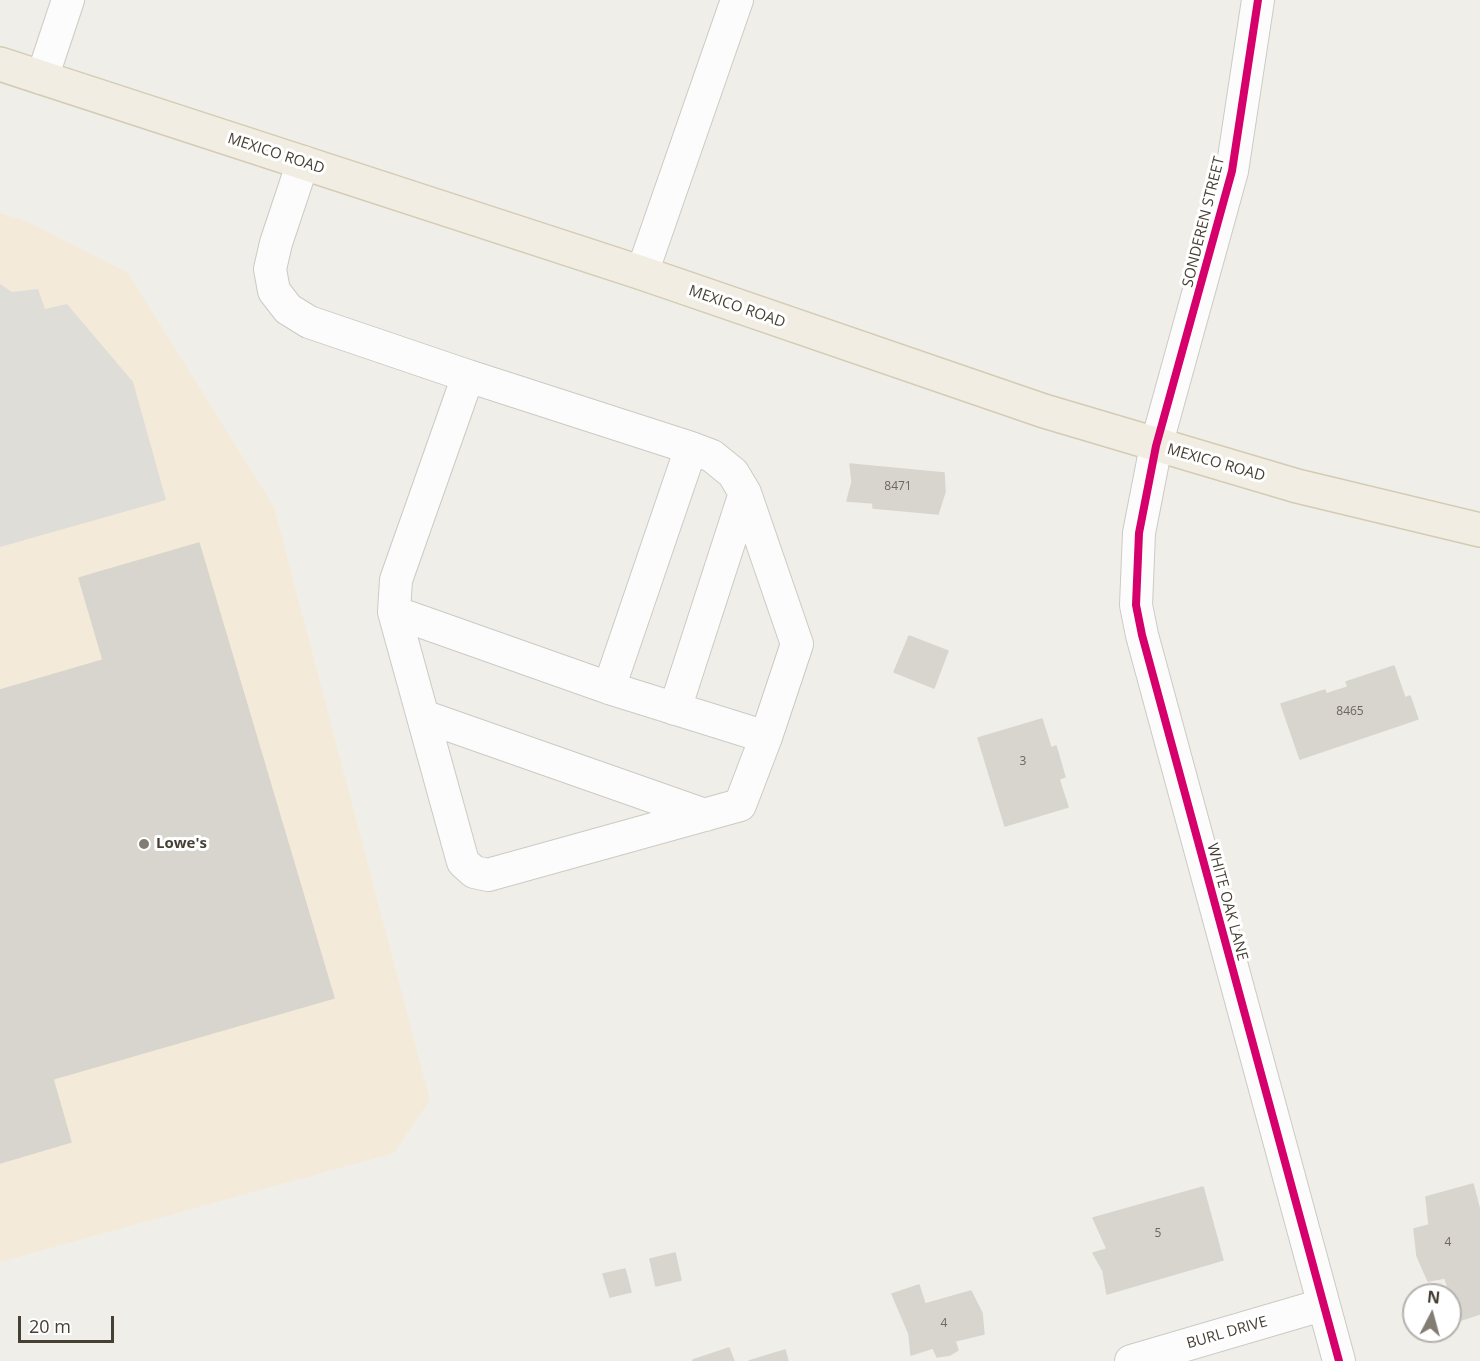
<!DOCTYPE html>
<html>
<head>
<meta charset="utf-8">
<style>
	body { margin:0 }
	#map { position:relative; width:1480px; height:1361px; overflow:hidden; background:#f0eee8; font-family:"Open Sans",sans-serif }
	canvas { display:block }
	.north { position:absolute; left:1402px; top:1283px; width:60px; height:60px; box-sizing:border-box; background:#fff; border:2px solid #b5b2ad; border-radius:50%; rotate:6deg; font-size:16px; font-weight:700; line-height:24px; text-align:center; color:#463f33 }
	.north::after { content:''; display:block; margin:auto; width:21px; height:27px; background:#827c72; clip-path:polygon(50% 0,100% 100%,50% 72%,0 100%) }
	.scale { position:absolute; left:18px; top:1316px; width:96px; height:27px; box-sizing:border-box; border:3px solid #463f33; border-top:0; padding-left:8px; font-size:18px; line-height:21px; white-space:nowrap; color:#463f33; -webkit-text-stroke:4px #fff; paint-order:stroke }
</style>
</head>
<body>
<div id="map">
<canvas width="1480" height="1361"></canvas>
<div class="north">N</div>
<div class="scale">20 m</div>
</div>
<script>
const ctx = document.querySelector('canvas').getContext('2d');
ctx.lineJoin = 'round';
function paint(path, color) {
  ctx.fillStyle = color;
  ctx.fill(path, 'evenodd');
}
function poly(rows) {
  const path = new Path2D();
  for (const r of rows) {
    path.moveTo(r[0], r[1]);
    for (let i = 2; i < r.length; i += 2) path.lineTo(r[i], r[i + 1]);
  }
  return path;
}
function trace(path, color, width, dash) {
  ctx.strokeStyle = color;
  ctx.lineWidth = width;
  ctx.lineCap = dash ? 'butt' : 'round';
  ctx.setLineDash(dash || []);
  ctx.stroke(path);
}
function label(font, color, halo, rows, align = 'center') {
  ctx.font = font + ' "Open Sans",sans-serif';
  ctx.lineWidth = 6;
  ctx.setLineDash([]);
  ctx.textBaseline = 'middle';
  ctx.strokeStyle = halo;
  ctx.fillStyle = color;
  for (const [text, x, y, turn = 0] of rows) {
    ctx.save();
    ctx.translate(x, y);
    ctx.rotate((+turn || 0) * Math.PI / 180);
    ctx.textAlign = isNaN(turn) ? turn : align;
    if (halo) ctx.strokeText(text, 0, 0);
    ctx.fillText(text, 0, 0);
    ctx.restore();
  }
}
paint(poly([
	[0,213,26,221,128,273,274,507,430,1100,394,1153,0,1262]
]), '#f4ead9');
paint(poly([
	[0,284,12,292,38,289,45,309,67,304,133,382,166,500,0,547]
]), '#dfddd8');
const building = poly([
	[850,464,944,473,945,492,938,514,873,508,873,503,847,501,852,482,850,464],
	[199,543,334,998,53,1079,71,1142,0,1163,0,690,103,660,79,578,199,543],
	[909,636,948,651,934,688,894,672,909,636],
	[1394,666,1405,698,1410,696,1418,719,1300,759,1281,704,1325,690,1326,694,1348,687,1346,682,1394,666],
	[1042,719,1051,748,1056,746,1065,777,1059,779,1068,807,1005,826,978,738,1042,719],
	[1473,1184,1480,1211,1480,1314,1458,1321,1445,1278,1428,1281,1417,1256,1414,1229,1429,1225,1426,1197,1473,1184],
	[1203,1187,1223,1260,1107,1294,1103,1271,1093,1253,1107,1249,1093,1218,1203,1187],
	[675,1253,681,1280,656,1286,650,1259,675,1253],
	[625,1269,631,1292,610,1297,603,1274,625,1269],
	[919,1285,925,1304,971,1291,982,1313,984,1334,955,1341,958,1350,950,1355,937,1357,933,1348,911,1355,909,1334,892,1294,919,1285],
	[729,1348,734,1361,693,1361,693,1360,729,1348],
	[785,1350,788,1361,749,1361,785,1350]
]);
paint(building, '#d8d5cf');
trace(building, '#d8d5ce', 1.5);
const minor = poly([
	[1258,0,1232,171,1156,446,1139,533,1136,605,1142,635,1339,1361],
	[42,78,68,0],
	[303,162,276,243,270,269,274,291,288,309,309,322,468,376],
	[642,273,737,0],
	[468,376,691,448,712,456,733,473,745,493,797,644,766,737,609,688,394,612,396,580,468,376],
	[394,612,463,862,474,872,488,875,740,805,766,737],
	[609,688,691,448],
	[675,709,745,493],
	[423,716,705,815],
	[1131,1361,1322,1305]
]);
const major = poly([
	[0,64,642,273,1044,411,1297,486,1480,530]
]);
trace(minor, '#cccac4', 34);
trace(major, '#d4cbb3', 36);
trace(minor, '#fdfcfc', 32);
trace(major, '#f1ede2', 33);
trace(poly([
	[1258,0,1232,171,1156,446,1139,533,1136,605,1142,635,1339,1361]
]), '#d6006c', 8);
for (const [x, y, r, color] of [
	[144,844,6,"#827c72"]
]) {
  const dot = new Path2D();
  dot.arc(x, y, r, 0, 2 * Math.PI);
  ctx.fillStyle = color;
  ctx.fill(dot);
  trace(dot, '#fff', 2);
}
label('12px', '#6c665c', null, [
	["8471",898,487],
	["8465",1350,712],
	["3",1023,762],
	["5",1158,1234],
	["4",1448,1243],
	["4",944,1324]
]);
label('15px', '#463f33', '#fff', [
	["MEXICO ROAD",276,154,18],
	["SONDEREN STREET",1204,222,-76],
	["MEXICO ROAD",737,307,19],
	["MEXICO ROAD",1216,463,16],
	["WHITE OAK LANE",1227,902,75],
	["BURL DRIVE",1227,1333,-16]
]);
label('bold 15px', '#463f33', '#fff', [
	["Lowe's",156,844]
], 'left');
</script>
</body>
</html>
